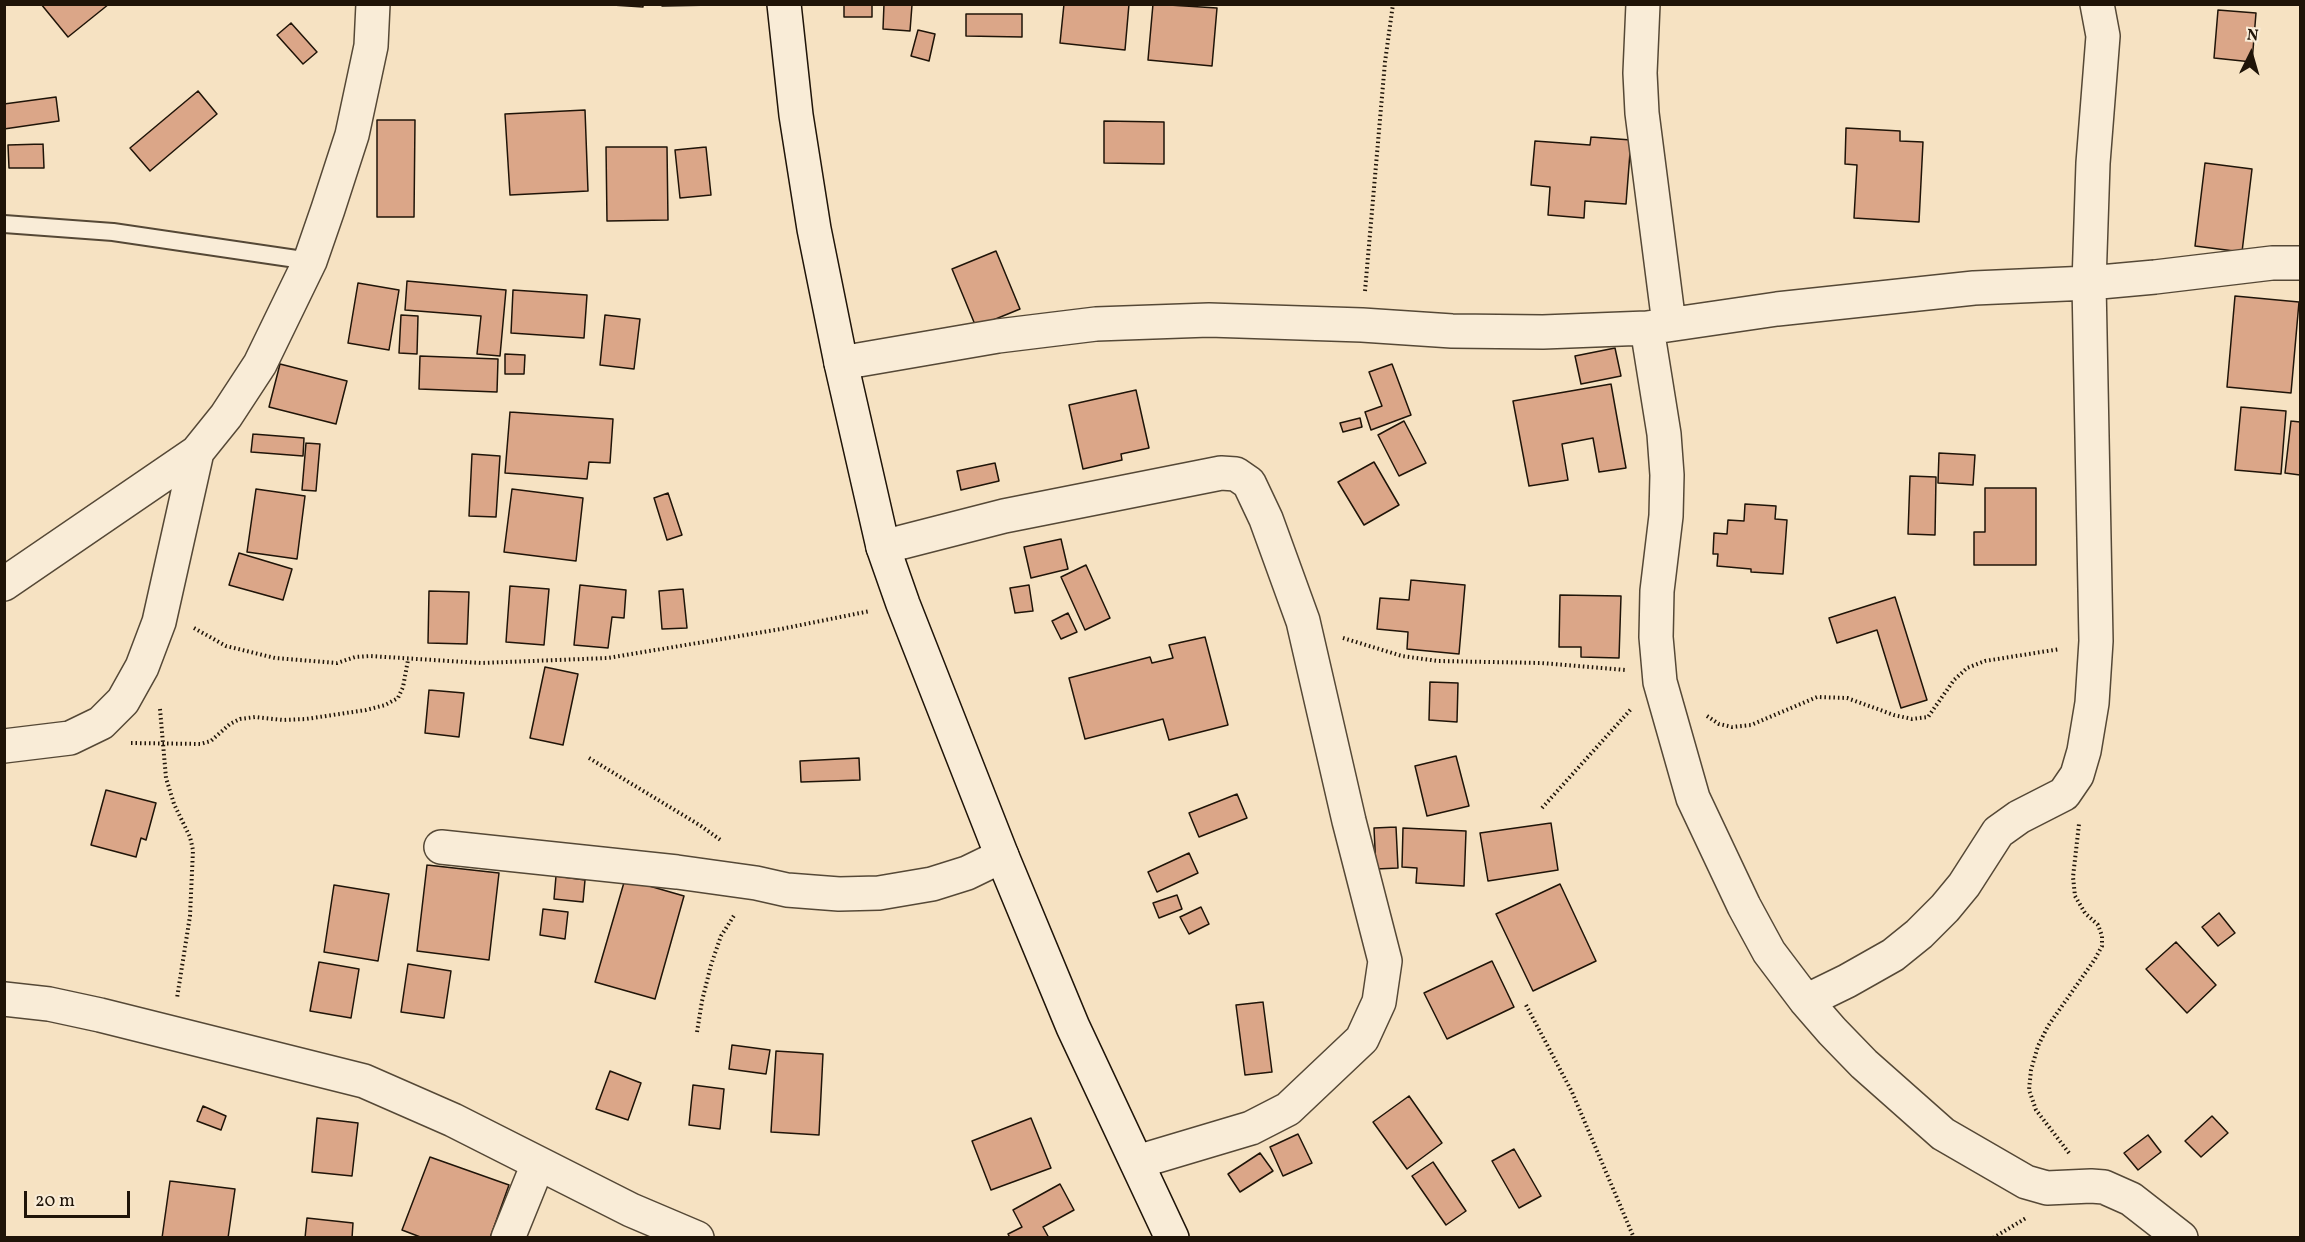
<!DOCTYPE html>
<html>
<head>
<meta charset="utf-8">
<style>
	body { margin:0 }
	#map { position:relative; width:2305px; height:1242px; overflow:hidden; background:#f6e2c2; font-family:Vollkorn,serif }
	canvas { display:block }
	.frame { position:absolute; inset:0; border:6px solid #1f1408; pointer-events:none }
	.north { position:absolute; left:2221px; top:24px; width:60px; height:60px; -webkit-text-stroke:4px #f9ecd7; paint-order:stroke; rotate:5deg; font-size:16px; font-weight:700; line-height:24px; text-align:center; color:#1f1408 }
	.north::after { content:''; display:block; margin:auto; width:21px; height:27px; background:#1f1408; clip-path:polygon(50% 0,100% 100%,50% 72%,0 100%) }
	.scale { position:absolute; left:24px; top:1191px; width:106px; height:27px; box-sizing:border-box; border:3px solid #1f1408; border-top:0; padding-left:8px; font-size:18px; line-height:21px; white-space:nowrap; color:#1f1408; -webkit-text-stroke:4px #f9ecd7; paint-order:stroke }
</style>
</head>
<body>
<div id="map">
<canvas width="2305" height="1242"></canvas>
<div class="frame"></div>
<div class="north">N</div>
<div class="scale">20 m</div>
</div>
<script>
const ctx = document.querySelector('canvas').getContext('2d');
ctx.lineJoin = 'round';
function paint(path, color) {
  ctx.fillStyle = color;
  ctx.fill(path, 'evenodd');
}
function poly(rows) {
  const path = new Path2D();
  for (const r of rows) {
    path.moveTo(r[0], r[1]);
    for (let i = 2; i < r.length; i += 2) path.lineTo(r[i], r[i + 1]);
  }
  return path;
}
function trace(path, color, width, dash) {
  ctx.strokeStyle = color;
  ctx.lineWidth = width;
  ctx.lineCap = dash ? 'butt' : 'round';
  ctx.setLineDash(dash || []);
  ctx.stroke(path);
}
const building = poly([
	[41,4,109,4,68,37,41,4],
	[597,4,643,4,643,7,597,4],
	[662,4,714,4,714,5,662,6,662,4],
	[844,4,872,4,872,17,844,17,844,4],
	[884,4,912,5,910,31,883,29,884,4],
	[1064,4,1129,4,1125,50,1060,43,1064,4],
	[1153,4,1217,8,1212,66,1148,60,1153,4],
	[2218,10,2256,13,2252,62,2214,58,2218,10],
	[966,14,1022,14,1022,37,966,36,966,14],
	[291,23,317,52,303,64,277,35,291,23],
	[918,30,935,34,929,61,911,56,918,30],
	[198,91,217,114,150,171,130,148,198,91],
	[56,97,59,121,4,129,4,104,56,97],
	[585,110,588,191,510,195,505,114,585,110],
	[377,120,415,120,414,217,377,217,377,120],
	[1104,121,1164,122,1164,164,1104,163,1104,121],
	[1846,128,1900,131,1900,141,1923,142,1919,222,1854,218,1857,165,1845,164,1846,128],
	[1591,137,1631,140,1626,204,1585,201,1584,218,1548,215,1550,187,1531,185,1535,141,1590,145,1591,137],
	[43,144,44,168,9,168,8,145,43,144],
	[606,147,667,147,668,220,607,221,606,147],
	[706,147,711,195,680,198,675,150,706,147],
	[2205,163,2252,169,2242,252,2195,246,2205,163],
	[996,251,1020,309,976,327,952,269,996,251],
	[407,281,506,290,500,356,477,354,481,316,405,310,407,281],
	[358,283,399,290,389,350,348,343,358,283],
	[513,290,587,295,584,338,511,333,513,290],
	[2235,296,2299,302,2291,393,2227,387,2235,296],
	[401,315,418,316,417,354,399,353,401,315],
	[605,315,640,319,634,369,600,365,605,315],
	[1615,348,1621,376,1581,384,1575,356,1615,348],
	[505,354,525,355,524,374,505,374,505,354],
	[420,356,498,359,497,392,419,389,420,356],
	[280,364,347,381,336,424,269,407,280,364],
	[1392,364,1411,415,1371,430,1365,412,1382,406,1369,372,1392,364],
	[1611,384,1626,468,1599,472,1593,438,1562,444,1568,480,1529,486,1513,401,1611,384],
	[1136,390,1149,448,1121,454,1122,460,1083,469,1069,405,1136,390],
	[2241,407,2286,411,2281,474,2235,470,2241,407],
	[510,412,613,419,610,463,589,462,587,479,505,473,510,412],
	[1360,418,1362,427,1343,432,1340,423,1360,418],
	[1404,421,1426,463,1399,476,1378,435,1404,421],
	[2291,421,2300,422,2300,475,2285,473,2291,421],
	[253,434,304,438,303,456,251,452,253,434],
	[306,443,320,444,316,491,302,490,306,443],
	[1939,453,1975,455,1973,485,1938,483,1939,453],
	[472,454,500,456,496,517,469,516,472,454],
	[1374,462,1399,505,1364,525,1338,482,1374,462],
	[995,463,999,481,961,490,957,471,995,463],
	[1910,476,1936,477,1935,535,1908,534,1910,476],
	[1985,488,2036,488,2036,565,1974,565,1974,532,1985,532,1985,488],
	[256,489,305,496,297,559,247,552,256,489],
	[512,489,583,498,576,561,504,552,512,489],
	[668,493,682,535,667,540,654,498,668,493],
	[1745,504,1776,506,1775,519,1787,520,1783,574,1751,572,1751,569,1717,566,1718,554,1713,554,1714,533,1727,534,1728,520,1744,521,1745,504],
	[1061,539,1068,569,1031,578,1024,547,1061,539],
	[239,553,292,569,283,600,229,585,239,553],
	[1086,565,1110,618,1085,630,1061,577,1086,565],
	[1411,580,1465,585,1459,654,1407,649,1408,632,1377,629,1380,598,1409,600,1411,580],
	[580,585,626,590,624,618,612,617,608,648,574,645,580,585],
	[1029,585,1033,611,1015,613,1010,588,1029,585],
	[510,586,549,589,544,645,506,642,510,586],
	[683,589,687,628,662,629,659,591,683,589],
	[429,591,469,592,467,644,428,643,429,591],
	[1560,595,1621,596,1619,658,1581,657,1581,647,1559,647,1560,595],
	[1895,597,1927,700,1901,708,1877,630,1837,643,1829,618,1895,597],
	[1068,613,1077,632,1061,639,1052,621,1068,613],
	[1205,637,1228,725,1169,740,1163,719,1085,739,1069,678,1150,657,1152,663,1173,658,1169,645,1205,637],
	[545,667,578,674,563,745,530,738,545,667],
	[1430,682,1458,683,1457,722,1429,720,1430,682],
	[429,690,464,693,459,737,425,733,429,690],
	[1456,756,1469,806,1427,816,1415,766,1456,756],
	[859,758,860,780,801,782,800,761,859,758],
	[106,790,156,803,146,840,141,838,136,857,91,845,106,790],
	[1237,794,1247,818,1199,837,1189,813,1237,794],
	[1551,823,1558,870,1488,881,1480,833,1551,823],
	[1396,827,1398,868,1376,869,1374,828,1396,827],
	[1403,828,1466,831,1464,886,1416,883,1417,868,1402,867,1403,828],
	[1189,853,1198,873,1157,892,1148,872,1189,853],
	[427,865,499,873,489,960,417,951,427,865],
	[556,876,585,880,583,902,554,899,556,876],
	[625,879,684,896,655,999,595,982,625,879],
	[1560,884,1596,961,1533,991,1496,914,1560,884],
	[334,885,389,894,378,961,324,952,334,885],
	[1177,895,1182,909,1159,918,1153,903,1177,895],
	[1201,907,1209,924,1189,934,1180,917,1201,907],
	[543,909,568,912,565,939,540,935,543,909],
	[2219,913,2235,933,2218,946,2202,927,2219,913],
	[2176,942,2216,985,2187,1013,2146,969,2176,942],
	[1492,961,1514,1007,1447,1039,1424,993,1492,961],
	[319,962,359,969,351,1018,310,1011,319,962],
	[408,964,451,971,444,1018,401,1012,408,964],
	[1263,1002,1272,1072,1245,1075,1236,1005,1263,1002],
	[732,1045,770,1050,766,1074,729,1069,732,1045],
	[776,1051,823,1054,819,1135,771,1132,776,1051],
	[610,1071,641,1083,628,1120,596,1109,610,1071],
	[693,1085,724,1089,720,1129,689,1125,693,1085],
	[1409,1096,1442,1143,1407,1169,1373,1122,1409,1096],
	[203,1106,226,1116,221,1130,197,1121,203,1106],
	[2212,1116,2228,1133,2201,1157,2185,1141,2212,1116],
	[317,1118,358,1123,352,1176,312,1172,317,1118],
	[1031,1118,1051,1168,991,1190,972,1141,1031,1118],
	[1298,1134,1312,1163,1283,1176,1270,1147,1298,1134],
	[2148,1135,2161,1152,2138,1170,2124,1153,2148,1135],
	[1514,1149,1541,1196,1519,1208,1492,1161,1514,1149],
	[1260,1153,1273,1171,1240,1192,1228,1174,1260,1153],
	[430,1157,509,1185,490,1238,423,1238,402,1230,430,1157],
	[1433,1162,1466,1211,1446,1225,1412,1176,1433,1162],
	[170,1181,235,1189,228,1238,162,1238,170,1181],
	[1060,1184,1074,1210,1043,1227,1049,1238,1010,1238,1008,1234,1022,1227,1013,1210,1060,1184],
	[307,1218,353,1223,352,1238,305,1238,307,1218]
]);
paint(building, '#dba688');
trace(building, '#1f1408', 1.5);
const lane = poly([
	[4,224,113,232,310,261]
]);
const street = poly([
	[1643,4,1640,73,1642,113,1669,324],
	[1647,328,1664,434,1667,475,1666,516,1657,591,1656,637,1660,682,1693,798,1744,906,1769,952,1806,1001,1832,1031,1864,1064,1943,1134,2026,1182,2047,1188,2091,1186,2104,1187,2131,1199,2181,1238],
	[841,363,998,336,1096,324,1209,320,1362,325,1452,331,1543,332,1647,328,1777,309,1974,288,2089,283,2155,277,2272,263,2300,263],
	[883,547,1004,516,1221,473,1236,474,1249,483,1266,519,1303,621,1349,821,1385,961,1379,1002,1362,1039,1288,1109,1251,1128,1137,1162],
	[4,584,197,452,226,416,260,364,310,261,328,209,352,135,371,46,373,4],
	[4,746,70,738,101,723,123,701,142,667,159,622,197,452],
	[441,847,677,872,756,883,787,890,839,894,879,893,932,884,967,873,1002,856],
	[4,999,49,1004,100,1015,364,1081,453,1120,631,1210,697,1238],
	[1806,1001,1847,981,1893,955,1919,934,1945,908,1964,885,1998,832,2019,817,2064,794,2077,775,2084,751,2092,703,2096,641,2089,283,2093,163,2103,36,2097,4],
	[508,1238,538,1164]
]);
const secondary = poly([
	[784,4,796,115,814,229,841,363,883,547,903,604,1002,856,1073,1027,1172,1238]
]);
trace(lane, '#554836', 20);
trace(street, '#554836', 36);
trace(secondary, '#1f1408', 36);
trace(poly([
	[1365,291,1385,62,1393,4],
	[194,628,226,646,275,658,337,663,355,657,370,656,481,663,608,658,781,629,870,611],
	[1343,638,1402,656,1438,661,1541,663,1626,670],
	[160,709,166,778,174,804,190,837,193,850,190,916,177,998],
	[1707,716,1719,724,1732,727,1751,725,1817,697,1847,698,1894,715,1912,719,1928,717,1954,680,1967,668,1985,661,2060,649],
	[131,743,200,744,211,741,230,724,240,719,255,717,283,720,306,719,366,710,385,705,398,698,403,687,408,660],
	[589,758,701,826,722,841],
	[1542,808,1632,708],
	[1526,1005,1572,1092,1634,1238],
	[697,1032,702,1001,711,965,721,936,735,914],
	[2069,1153,2036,1110,2029,1090,2031,1070,2038,1046,2048,1026,2095,959,2102,946,2102,936,2098,925,2085,913,2075,896,2073,877,2079,824],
	[1993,1238,2026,1218]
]), '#1f1408', 4, [1.5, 3]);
trace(lane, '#f9ecd7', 16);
trace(street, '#f9ecd7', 33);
trace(secondary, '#f9ecd7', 33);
</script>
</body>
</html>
